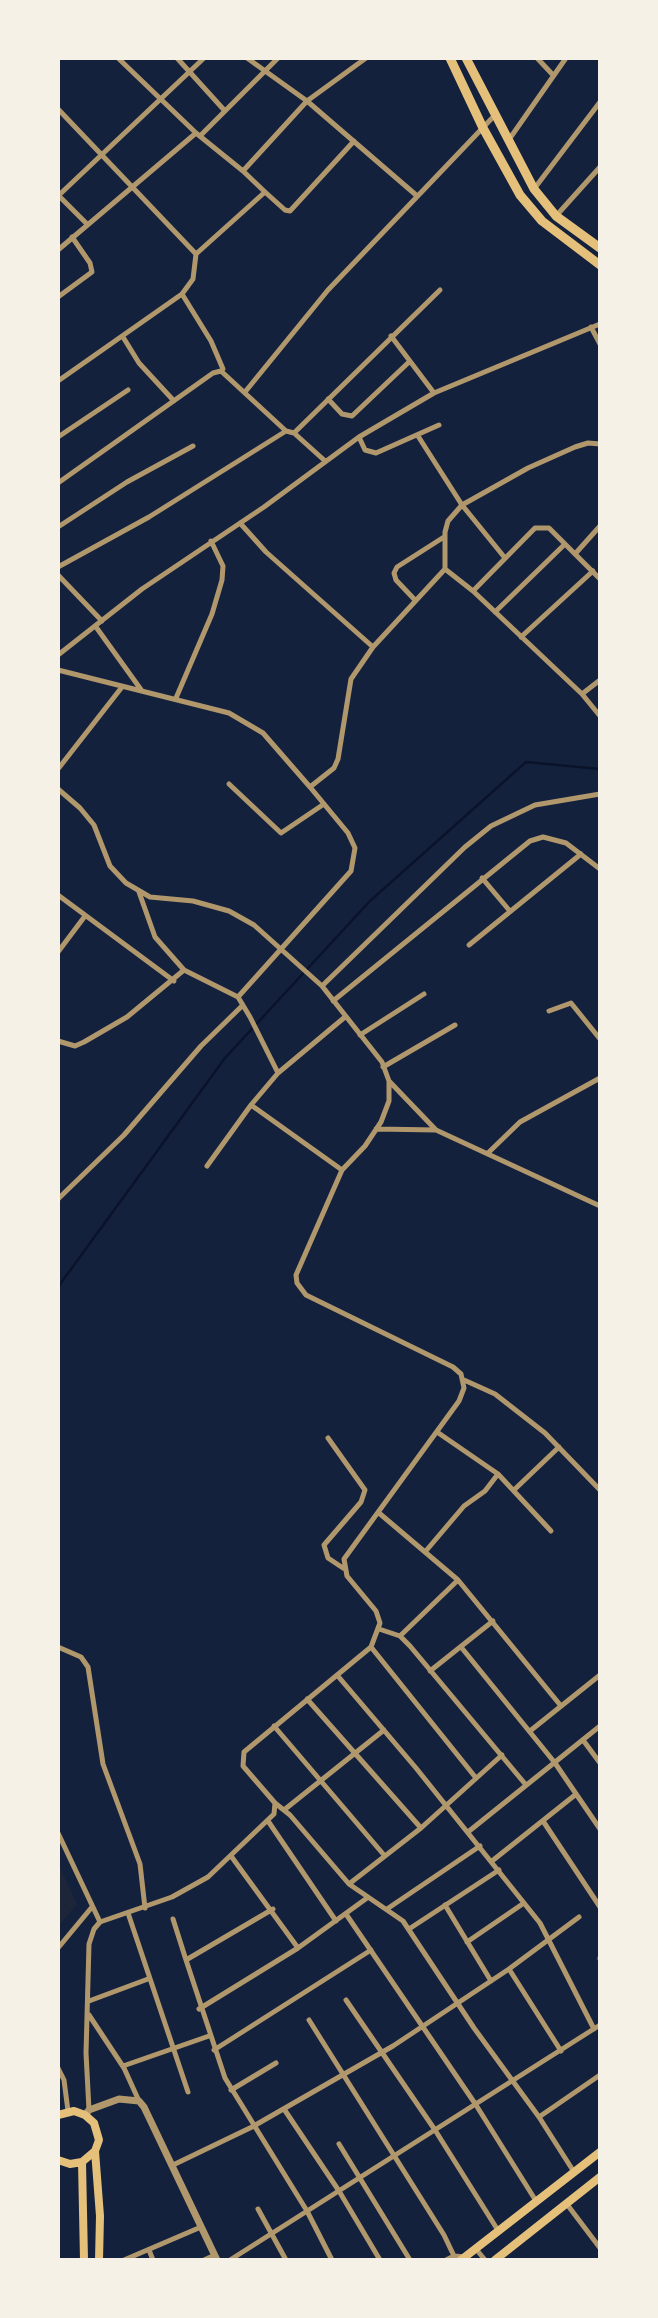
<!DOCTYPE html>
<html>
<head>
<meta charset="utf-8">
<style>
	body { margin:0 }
	#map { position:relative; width:658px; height:2318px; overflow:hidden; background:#14213d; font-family:Ubuntu,sans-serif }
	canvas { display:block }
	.frame { position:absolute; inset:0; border:60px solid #f6f1e7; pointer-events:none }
</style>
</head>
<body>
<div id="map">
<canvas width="658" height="2318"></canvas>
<div class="frame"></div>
</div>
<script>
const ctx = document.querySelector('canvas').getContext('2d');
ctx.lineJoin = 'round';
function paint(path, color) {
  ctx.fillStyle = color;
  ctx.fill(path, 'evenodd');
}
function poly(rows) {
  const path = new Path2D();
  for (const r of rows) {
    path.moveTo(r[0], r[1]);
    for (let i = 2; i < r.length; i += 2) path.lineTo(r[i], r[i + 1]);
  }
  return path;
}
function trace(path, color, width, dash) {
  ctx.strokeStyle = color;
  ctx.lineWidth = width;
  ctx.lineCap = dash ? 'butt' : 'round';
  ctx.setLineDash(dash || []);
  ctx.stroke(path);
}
paint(poly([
	[58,1863,77,1904,58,1927]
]), '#1d2539');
trace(poly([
	[58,1287,225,1058,370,901,526,762,600,769]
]), '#0b132b', 2.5);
trace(poly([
	[118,58,196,133,243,171],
	[177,58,225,111],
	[247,58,307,101,416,195],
	[537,58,553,75],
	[58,109,196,254,265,192,243,171,307,101,366,58],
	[200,136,278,58],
	[508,141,566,58],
	[534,189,600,102],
	[265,192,285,210,290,211,354,141],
	[58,195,87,224],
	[58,196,204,58],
	[556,216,600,167],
	[58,250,196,133],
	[182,294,211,341,223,369,221,371],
	[58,297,92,272,90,263,72,237],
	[591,327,600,344],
	[391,336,434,393],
	[123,337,139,363,174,401],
	[58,381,182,294,193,279,196,254],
	[245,392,328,290,495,115],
	[328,399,342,414,352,416,409,362],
	[294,433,440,290],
	[418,436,462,505,448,521,445,532,445,569],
	[58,437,128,390],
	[359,437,365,450,376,453,439,425],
	[58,483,213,373,221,371,286,431,294,433,324,460],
	[240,523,266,552,373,647,445,569,473,591,535,528,549,528,600,579],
	[58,527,127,482,193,446],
	[575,554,600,526],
	[505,558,462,505,528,468,575,447,588,443,600,444],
	[58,567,149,517,286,431],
	[58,575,102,621],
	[473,591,582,694,600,716],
	[415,600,396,580,394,573,397,567,444,537],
	[495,612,565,544],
	[96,627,142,691],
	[521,637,593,571],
	[58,655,142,589,264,507,359,437,434,393,600,324],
	[58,670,229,713,263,733,310,787],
	[582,694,600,680],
	[176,698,212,614,222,580,223,566,211,541],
	[58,769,122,687],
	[229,784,281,833,324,804],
	[58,789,80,808,94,825,110,866,126,883,150,897,193,901,229,911,254,925,322,986,382,1062,389,1081,389,1101,381,1122,365,1146,342,1170,296,1275,297,1283,306,1295,453,1367,461,1374,464,1388,459,1401,344,1559,347,1576,376,1611,380,1623,371,1647,244,1752,243,1766,275,1803,274,1814,208,1877,172,1897,100,1922,94,1929,89,1944,86,2053,89,2110],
	[482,878,509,910],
	[58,895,174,981],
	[469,945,581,854],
	[58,952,85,916],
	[184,970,238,997,250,1017,278,1073,251,1105,342,1170],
	[322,986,465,847,491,826,535,805,600,794],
	[238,997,351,871,355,848,348,833,310,787,334,768,338,759,351,679,373,647],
	[333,1001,530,841,543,837,566,843,600,869],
	[549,1011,571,1003,600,1039],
	[360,1035,424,994],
	[58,1041,75,1046,84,1042,127,1017,184,970,155,937,139,892],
	[383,1067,455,1025],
	[278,1073,345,1017],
	[389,1081,436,1130,600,1206],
	[376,1129,436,1130],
	[488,1153,520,1122,600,1078],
	[207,1166,251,1105],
	[58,1199,124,1135,201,1046,243,1005],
	[464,1380,495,1394,545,1433,600,1490],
	[437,1432,498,1474,551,1531],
	[328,1438,365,1490,361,1502,324,1545,328,1558,343,1568],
	[514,1490,559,1447],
	[379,1513,458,1580,561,1706],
	[425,1552,464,1506,485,1491,498,1474],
	[379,1629,400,1636,410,1646,526,1785],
	[400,1636,458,1580],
	[58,1647,81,1657,88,1667,103,1764,140,1864,145,1908],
	[371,1647,476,1778],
	[461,1647,555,1763,600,1829],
	[430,1671,493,1621],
	[337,1675,416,1768,540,1923,594,2029],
	[307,1699,421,1828],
	[274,1726,384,1855],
	[530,1731,600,1675],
	[583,1740,600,1763],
	[275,1803,290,1815,349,1884,403,1921,474,2028,539,2117,574,2172],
	[284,1810,384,1730],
	[268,1821,336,1921],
	[543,1821,600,1907],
	[468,1832,600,1726],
	[58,1833,100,1922],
	[231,1856,298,1948],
	[492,1861,575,1795],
	[349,1884,421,1828,502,1755],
	[445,1905,491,1981],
	[273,1909,186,1960,225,2078,307,2211,332,2260],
	[387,1909,480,1846],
	[128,1913,188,2092],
	[346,1914,476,2105,536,2201],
	[173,1919,186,1960],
	[409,1929,499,1870],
	[467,1942,524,1903],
	[58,1948,92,1907],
	[600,1958,600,1959],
	[509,1969,561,2051],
	[346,2000,435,2130,499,2232],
	[89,2001,148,1979],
	[199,2009,298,1948,367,1898],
	[89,2015,124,2068,139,2101],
	[309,2020,444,2235,454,2256],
	[214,2050,371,1950],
	[123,2066,209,2036],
	[58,2068,64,2080,68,2111],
	[231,2090,276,2063],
	[284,2109,339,2191,380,2260],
	[539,2117,600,2075],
	[339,2144,410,2260],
	[173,2165,252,2127,393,2046,509,1969,579,1917],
	[566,2203,600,2248],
	[258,2209,286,2260],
	[476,2249,485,2260],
	[149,2250,153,2260],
	[124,2260,201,2227],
	[204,2260,215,2255],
	[230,2260,600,2025],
	[446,2260,454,2256,466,2257]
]), '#b1986c', 5);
trace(poly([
	[85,2115,89,2110,119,2099,139,2101,144,2107,217,2260]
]), '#b1986c', 7);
trace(poly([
	[58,2115,74,2111,85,2115,94,2123,99,2140,95,2151,82,2162,70,2164,58,2160],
	[95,2151,100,2216,99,2260],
	[82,2162,84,2260],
	[461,2260,600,2152],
	[495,2260,600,2177]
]), '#e5c07b', 8);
trace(poly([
	[450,58,483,128,520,195,542,221,600,265],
	[466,58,534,189,556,216,600,248]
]), '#e5c07b', 9);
</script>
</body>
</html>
